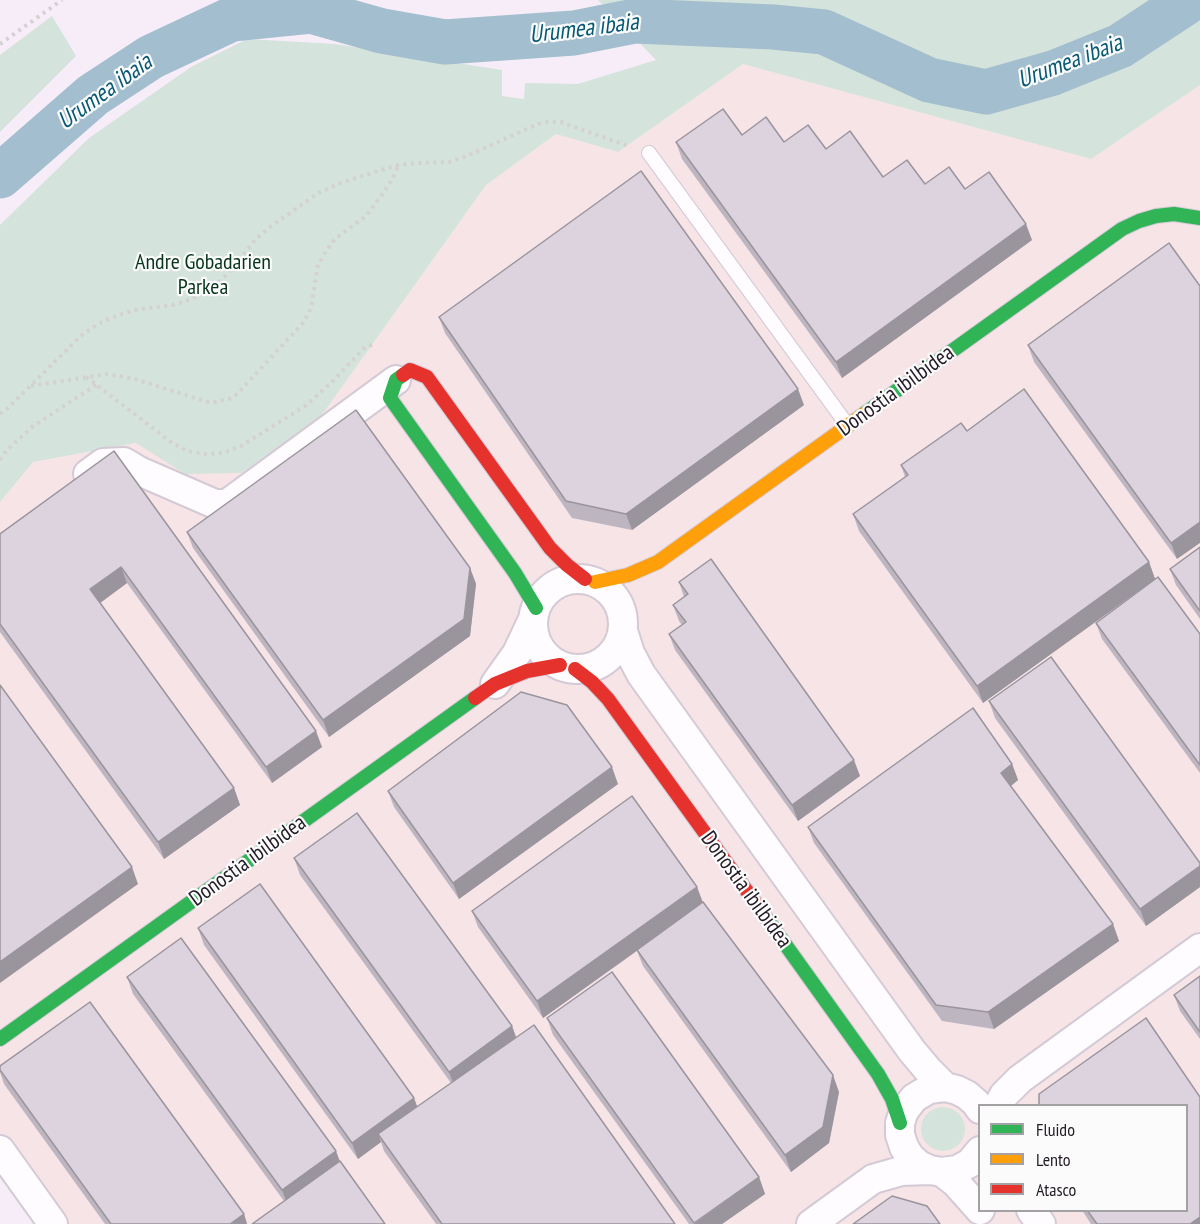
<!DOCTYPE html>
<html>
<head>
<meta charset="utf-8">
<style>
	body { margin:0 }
	#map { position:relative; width:1200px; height:1224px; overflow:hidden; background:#f6edf9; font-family:"PT Sans Narrow",sans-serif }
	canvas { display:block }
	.legend { position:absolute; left:978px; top:1104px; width:210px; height:108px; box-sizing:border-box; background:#fbfbfb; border:2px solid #a4a1a5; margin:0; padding:8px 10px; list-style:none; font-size:18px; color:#221a25 }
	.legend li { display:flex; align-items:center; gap:12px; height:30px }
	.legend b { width:30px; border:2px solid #a4a1a5 }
</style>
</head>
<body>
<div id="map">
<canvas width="1200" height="1224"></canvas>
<ul class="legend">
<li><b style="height:8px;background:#30b455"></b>Fluido</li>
<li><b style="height:8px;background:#ff9f0a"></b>Lento</li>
<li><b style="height:8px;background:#e5322d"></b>Atasco</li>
</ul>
</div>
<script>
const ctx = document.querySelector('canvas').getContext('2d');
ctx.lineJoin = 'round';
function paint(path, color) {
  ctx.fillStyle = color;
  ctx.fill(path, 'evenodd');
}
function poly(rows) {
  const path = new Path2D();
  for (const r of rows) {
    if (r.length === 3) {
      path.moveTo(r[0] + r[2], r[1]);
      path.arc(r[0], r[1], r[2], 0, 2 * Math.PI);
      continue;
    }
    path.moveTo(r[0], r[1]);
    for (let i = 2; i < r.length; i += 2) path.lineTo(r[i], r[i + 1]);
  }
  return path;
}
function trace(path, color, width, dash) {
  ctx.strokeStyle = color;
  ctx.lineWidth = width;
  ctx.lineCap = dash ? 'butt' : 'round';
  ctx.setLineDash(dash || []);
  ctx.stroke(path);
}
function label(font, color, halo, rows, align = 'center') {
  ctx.font = font + ' "PT Sans Narrow",sans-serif';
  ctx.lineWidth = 4.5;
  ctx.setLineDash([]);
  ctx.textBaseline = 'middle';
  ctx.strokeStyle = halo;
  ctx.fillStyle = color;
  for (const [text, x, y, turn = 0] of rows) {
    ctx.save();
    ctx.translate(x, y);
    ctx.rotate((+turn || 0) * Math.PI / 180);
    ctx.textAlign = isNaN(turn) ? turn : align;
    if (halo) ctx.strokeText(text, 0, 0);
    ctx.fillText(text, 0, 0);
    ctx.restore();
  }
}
paint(poly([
	[743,64,1091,159,1200,85,1200,1224,53,1224,0,1150,0,502,33,462,137,443,185,474,319,419,486,185,556,134,618,152],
	[980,1106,1186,1106,1186,1210,980,1210]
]), '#f7e4e7');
paint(poly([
	[598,0,1200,0,1200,85,1091,159,743,64,618,152,556,134,486,185,319,419,241,473,185,474,136,443,33,462,0,502,0,225,89,138,191,67,247,39,335,44,502,70,502,96,524,99,525,83,578,84,656,60],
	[52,16,76,56,0,132,0,55],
	[943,1129,22]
]), '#d4e3db');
trace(poly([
	[0,176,93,95,151,57,232,19,311,11,382,31,445,42,574,33,635,21,773,27,824,32,929,80,986,92,1053,73,1120,46,1184,4,1188,0]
]), '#a3bece', 45);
const lane = poly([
	[649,153,848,426]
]);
const street = poly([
	[88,474,103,463,124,462,139,471,215,504,227,504,396,380],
	[578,624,45],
	[623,631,630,653,641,674,912,1051,928,1070,945,1087],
	[495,684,517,653,533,619],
	[998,1106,1004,1095,1020,1079,1200,948],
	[980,1109,976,1103,967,1095,957,1090,945,1087,929,1089,914,1098,904,1111,900,1123,900,1135,904,1147,910,1157,919,1165,930,1170,942,1172,957,1170,970,1163,980,1151],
	[0,1150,53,1224],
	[942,1172,956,1183,980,1210],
	[1031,1210,1041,1224],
	[811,1224,873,1179,901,1171,930,1170]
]);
const fast = poly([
	[403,375,396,380,390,398,515,573,536,608],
	[864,414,1122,229,1139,221,1156,216,1174,214,1200,218],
	[757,905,878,1074,892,1099,900,1123],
	[0,1039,475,698]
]);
const slow = poly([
	[595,582,628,575,658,562,864,414]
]);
const jam = poly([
	[403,375,410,370,427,377,550,548,567,565,585,579],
	[575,669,592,682,608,699,757,905],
	[475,698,495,684,527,671,560,665]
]);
trace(lane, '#d3cad6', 16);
trace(street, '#d3cad6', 32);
trace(fast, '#d3cad6', 16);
trace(slow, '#d3cad6', 16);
trace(jam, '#d3cad6', 16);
trace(poly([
	[0,44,62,0],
	[86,377,171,442,187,451,205,454,223,453,241,446,305,406,331,383,365,347,372,345],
	[31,386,107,374,135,379,208,402,216,402,232,398,238,393,304,322,311,308,318,265,326,251,335,239,366,216,381,196,393,178,398,166],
	[0,414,8,408,82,335,98,324,116,316,135,310,173,305,189,300,205,292,219,282,231,270,256,239,274,224,320,192,341,183,371,173,398,165,418,163,450,162,469,155,538,124,548,122,561,122,631,147],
	[0,460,6,451,32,427,96,385]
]), '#d4d1d4', 4, [3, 4.5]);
trace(lane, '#fefcfe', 14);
trace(street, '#fefcfe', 28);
trace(fast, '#30b455', 14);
trace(slow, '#ff9f0a', 14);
trace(jam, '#e5322d', 14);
paint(poly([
	[742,135,826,149,883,177,925,184,965,189,1032,240,842,378,682,159,676,142],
	[1169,243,1177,559,1034,362,1028,345],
	[439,317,804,405,632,530,572,518,445,333],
	[967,431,1149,562,1155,579,983,703,859,531,853,514,905,477,901,465],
	[114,451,322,747,272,783,127,583,100,603,234,788,240,805,164,859,0,632,0,534],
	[187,532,470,568,476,584,470,636,329,737,193,548],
	[1200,547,1200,619,1176,585,1170,569],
	[679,582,860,776,798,821,675,650,669,634,682,625,679,621,673,605,684,597],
	[1096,623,1200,634,1200,773,1102,639],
	[989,701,1200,863,1200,887,1146,926,995,718],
	[1012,764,1018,780,1011,786,1113,924,1119,941,994,1029,942,1021,814,843,808,827],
	[618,784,459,899,394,807,388,791],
	[294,858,512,1026,516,1037,675,1224,436,1224,384,1151,381,1142,358,1159,204,945,198,928,414,1098,417,1107,451,1083,300,875],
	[697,887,703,903,839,1092,829,1143,791,1172,643,966,637,951,543,1018,478,927,472,911],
	[1200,976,1200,1039,1180,1011,1174,995],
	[127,977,336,1151,284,1201,133,994],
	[547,1018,759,1177,765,1194,722,1224,689,1224,553,1035],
	[0,1066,244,1214,247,1224,105,1224,4,1084,0,1072],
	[1082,1210,1186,1210,1200,1224,1091,1224]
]), '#bdb5c0');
paint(poly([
	[1026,224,1032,240,842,378,836,362],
	[798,389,804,405,632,530,626,514],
	[1200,522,1200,543,1177,559,1171,543],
	[1149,562,1155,579,983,703,977,686],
	[121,567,127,583,96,606,90,589],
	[470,568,476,584,470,636,329,737,323,720],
	[316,731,322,747,272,783,266,767],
	[854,760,860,776,798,821,792,805],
	[1012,764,1018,780,1007,789,1001,773],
	[612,767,618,784,459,899,453,883],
	[234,788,240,805,164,859,158,842],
	[1200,866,1200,887,1146,926,1140,909],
	[132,867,138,884,0,983,0,962],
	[697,887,703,903,543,1018,537,1001],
	[1113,924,1119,941,994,1029,988,1012],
	[512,1026,518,1043,455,1088,449,1072],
	[833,1075,839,1092,829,1143,791,1172,785,1155],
	[414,1098,420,1114,378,1134,381,1142,358,1159,352,1143],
	[336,1151,342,1167,288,1206,282,1190],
	[759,1177,765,1194,722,1224,694,1224],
	[244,1214,247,1224,230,1224],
	[1200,1217,1200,1224,1190,1224]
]), '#9a949c');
const building = poly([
	[723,109,742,135,766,117,784,142,808,125,826,149,850,131,883,177,907,160,925,184,949,167,965,189,989,172,1026,224,836,362,676,142,723,109],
	[641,171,798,389,626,514,566,501,439,317,641,171],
	[1169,243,1200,286,1200,522,1171,543,1028,345,1169,243],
	[1024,389,1149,562,977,686,853,514,908,475,901,465,961,423,967,431,1024,389],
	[356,410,470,568,464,619,323,720,187,532,356,410],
	[114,451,316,731,266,767,121,567,90,589,234,788,158,842,0,624,0,534,114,451],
	[1200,547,1200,611,1170,569,1200,547],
	[711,559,854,760,792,805,669,634,686,622,673,605,688,594,679,582,711,559],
	[1158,577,1200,634,1200,765,1096,623,1158,577],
	[1051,657,1200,863,1200,866,1140,909,989,701,1051,657],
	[0,685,132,867,0,962,0,685],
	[521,692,567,705,612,767,453,883,388,791,521,692],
	[973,708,1012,764,1001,773,1113,924,988,1012,936,1005,808,827,973,708],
	[632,796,697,887,537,1001,472,911,632,796],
	[357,813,512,1026,449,1072,294,858,357,813],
	[260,884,414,1098,352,1143,198,928,260,884],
	[703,902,833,1075,823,1127,785,1155,637,950,703,902],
	[181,938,336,1151,282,1190,127,977,181,938],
	[612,972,759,1177,694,1223,547,1018,612,972],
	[1200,976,1200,1032,1174,995,1200,976],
	[90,1002,244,1214,230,1224,111,1224,0,1070,0,1066,90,1002],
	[1146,1018,1200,1097,1200,1217,1190,1224,1097,1224,1087,1210,1186,1210,1186,1106,1039,1106,1039,1094,1146,1018],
	[534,1025,675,1224,442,1224,378,1134,534,1025],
	[340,1161,385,1224,252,1224,340,1161],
	[892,1196,927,1206,940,1224,853,1224,892,1196]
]);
paint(building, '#dcd3df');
trace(building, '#9a949c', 1.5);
label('22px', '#07351c', '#fbfbfb', [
	["Andre Gobadarien",203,263],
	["Parkea",203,288]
]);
label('22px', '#221a25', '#fbfbfb', [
	["Donostia ibilbidea",896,391,-36],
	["Donostia ibilbidea",248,861,-36],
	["Donostia ibilbidea",746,890,54]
]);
label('italic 24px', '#065974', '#fbfbfb', [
	["Urumea ibaia",584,29,-7],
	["Urumea ibaia",1070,62,-21],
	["Urumea ibaia",105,92,-36]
]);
</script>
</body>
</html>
